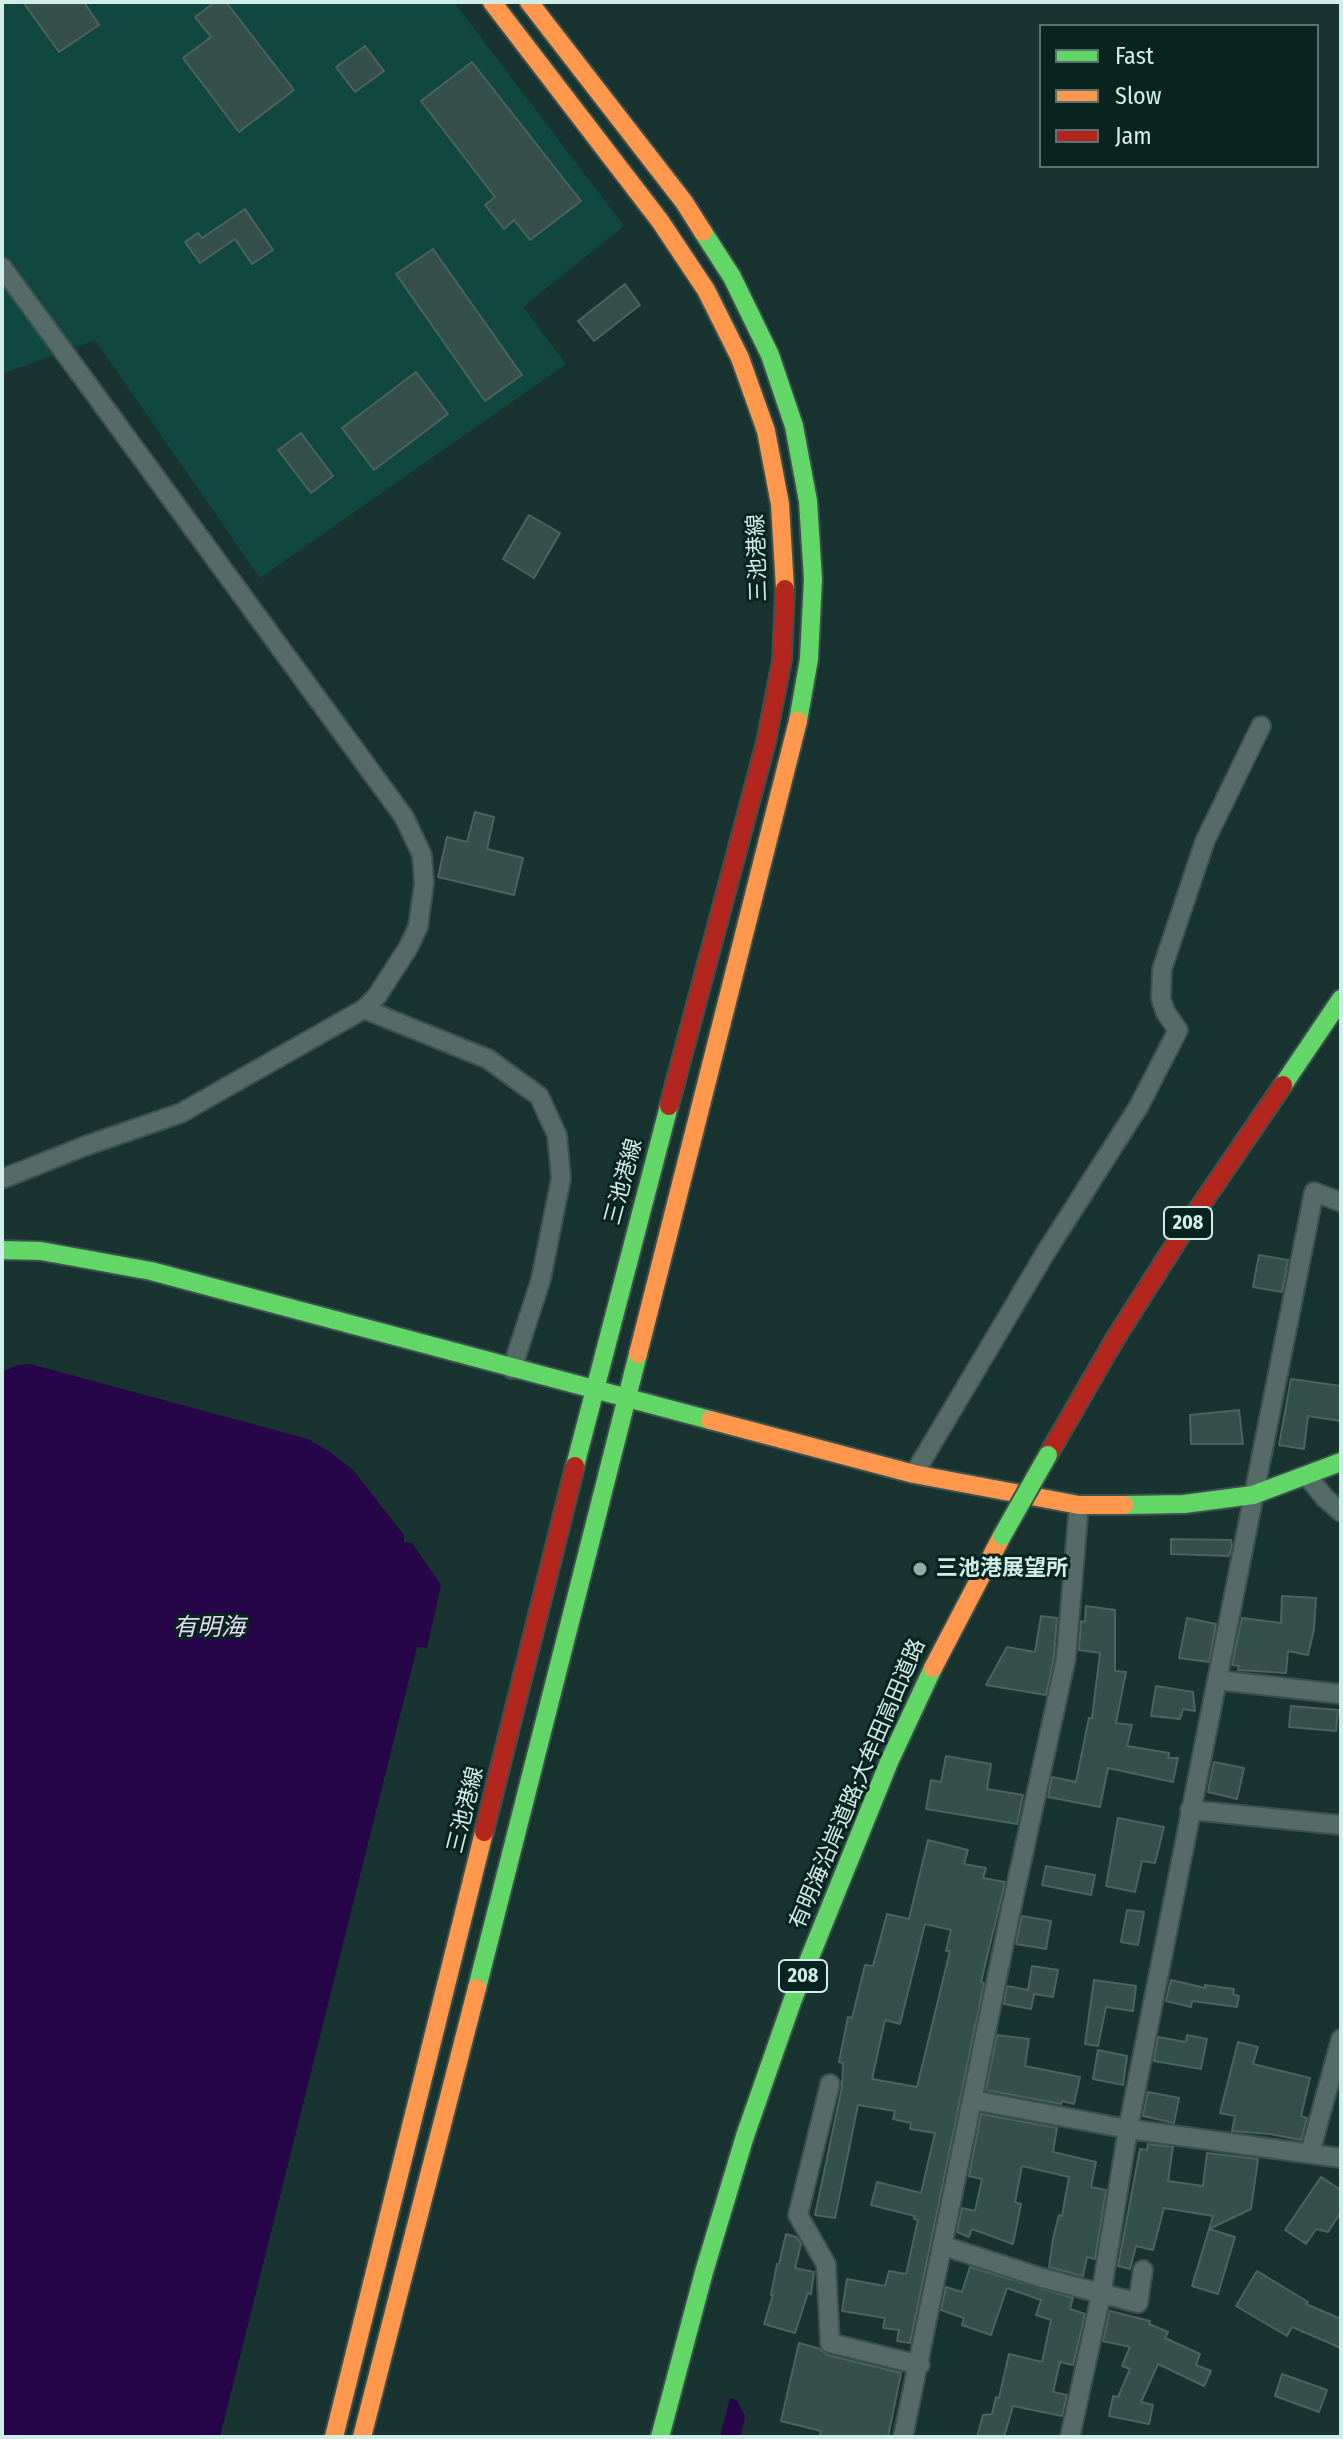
<!DOCTYPE html>
<html>
<head>
<meta charset="utf-8">
<style>
	body { margin:0 }
	#map { position:relative; width:1343px; height:2439px; overflow:hidden; background:#193430; font-family:"Fira Sans Condensed",sans-serif }
	canvas { display:block }
	.frame { position:absolute; inset:0; border:4px solid #d0eee8; pointer-events:none }
	.legend { position:absolute; left:1039px; top:24px; width:280px; height:144px; box-sizing:border-box; background:#09231f; border:2px solid #59746f; margin:0; padding:10px 14px; list-style:none; font-size:24px; color:#d0eee8 }
	.legend li { display:flex; align-items:center; gap:16px; height:40px }
	.legend b { width:40px; border:2px solid #59746f }
</style>
</head>
<body>
<div id="map">
<canvas width="1343" height="2439"></canvas>
<div class="frame"></div>
<ul class="legend">
<li><b style="height:10px;background:#63d668"></b>Fast</li>
<li><b style="height:10px;background:#ff974d"></b>Slow</li>
<li><b style="height:10px;background:#b3261e"></b>Jam</li>
</ul>
</div>
<script>
const ctx = document.querySelector('canvas').getContext('2d');
ctx.lineJoin = 'round';
function paint(path, color) {
  ctx.fillStyle = color;
  ctx.fill(path, 'evenodd');
}
function poly(rows) {
  const path = new Path2D();
  for (const r of rows) {
    path.moveTo(r[0], r[1]);
    for (let i = 2; i < r.length; i += 2) path.lineTo(r[i], r[i + 1]);
  }
  return path;
}
function trace(path, color, width, dash) {
  ctx.strokeStyle = color;
  ctx.lineWidth = width;
  ctx.lineCap = dash ? 'butt' : 'round';
  ctx.setLineDash(dash || []);
  ctx.stroke(path);
}
function label(font, color, halo, rows, align = 'center') {
  ctx.font = font + ' "Fira Sans Condensed","Noto Sans JP",sans-serif';
  ctx.lineWidth = 6;
  ctx.setLineDash([]);
  ctx.textBaseline = 'middle';
  ctx.strokeStyle = halo;
  ctx.fillStyle = color;
  for (const [text, x, y, turn = 0] of rows) {
    ctx.save();
    ctx.translate(x, y);
    ctx.rotate((+turn || 0) * Math.PI / 180);
    ctx.textAlign = isNaN(turn) ? turn : align;
    if (halo) ctx.strokeText(text, 0, 0);
    ctx.fillText(text, 0, 0);
    ctx.restore();
  }
}
paint(poly([
	[2,2,454,2,624,226,523,307,566,364,260,578,95,340,2,374]
]), '#104740');
paint(poly([
	[30,1364,308,1439,330,1452,353,1470,404,1535,404,1542,412,1543,441,1585,427,1648,417,1647,220,2437,2,2437,2,1372,18,1365],
	[730,2398,737,2400,745,2416,741,2437,720,2437]
]), '#260548');
const building = poly([
	[23,2,84,2,99,25,59,52,23,2],
	[215,2,226,2,294,90,239,132,183,58,211,37,195,17,215,2],
	[365,46,384,71,355,92,336,67,365,46],
	[472,62,581,201,530,240,514,220,504,229,485,205,495,197,421,101,472,62],
	[245,209,273,250,252,264,235,239,200,263,185,242,198,233,202,238,245,209],
	[433,249,522,375,485,401,396,274,433,249],
	[625,284,640,305,594,341,578,321,625,284],
	[416,372,448,414,374,470,342,428,416,372],
	[301,433,333,476,311,493,278,450,301,433],
	[529,515,560,533,534,578,503,559,529,515],
	[475,812,494,817,487,849,523,858,514,895,438,877,447,837,467,842,475,812],
	[1259,1255,1288,1260,1282,1292,1253,1287,1259,1255],
	[1291,1379,1341,1386,1341,1421,1308,1416,1304,1449,1279,1445,1291,1379],
	[1239,1410,1243,1444,1191,1444,1190,1415,1239,1410],
	[1171,1539,1231,1540,1232,1545,1229,1556,1171,1554,1171,1539],
	[1282,1596,1316,1598,1314,1629,1308,1655,1288,1651,1286,1673,1238,1670,1239,1666,1232,1665,1242,1618,1281,1623,1282,1596],
	[1086,1606,1115,1610,1115,1671,1126,1672,1116,1723,1132,1725,1127,1746,1169,1753,1168,1758,1178,1758,1173,1782,1108,1768,1100,1807,1048,1797,1052,1777,1076,1782,1089,1718,1092,1718,1100,1653,1079,1650,1081,1621,1085,1622,1086,1606],
	[1041,1616,1057,1618,1054,1656,1046,1695,986,1685,1007,1647,1035,1652,1041,1616],
	[1187,1618,1216,1624,1209,1662,1179,1658,1187,1618],
	[1156,1686,1193,1692,1195,1711,1183,1709,1180,1719,1151,1716,1156,1686],
	[1291,1706,1338,1710,1336,1731,1289,1727,1291,1706],
	[946,1756,991,1764,987,1789,1023,1795,1017,1824,926,1809,931,1780,941,1782,946,1756],
	[1214,1762,1244,1768,1237,1799,1208,1792,1214,1762],
	[1118,1818,1164,1827,1155,1863,1142,1861,1135,1892,1106,1886,1118,1818],
	[928,1840,968,1850,964,1864,986,1868,983,1878,1005,1882,981,1982,984,1983,910,2343,897,2341,899,2330,883,2328,885,2318,842,2311,847,2279,885,2286,889,2271,906,2274,918,2220,914,2219,915,2216,871,2205,877,2182,921,2193,935,2133,910,2129,911,2123,893,2119,895,2111,858,2105,835,2218,815,2215,842,2087,843,2063,839,2062,848,2017,852,2018,865,1965,873,1966,887,1914,909,1919,928,1840],
	[925,1924,951,1930,946,1951,950,1951,917,2087,872,2079,885,2020,900,2024,925,1924],
	[1046,1866,1095,1875,1091,1895,1042,1885,1046,1866],
	[1127,1910,1144,1912,1138,1945,1121,1942,1127,1910],
	[1022,1916,1051,1921,1046,1949,1016,1944,1022,1916],
	[1032,1966,1058,1970,1053,1997,1034,1994,1031,2009,1004,2004,1007,1986,1028,1990,1032,1966],
	[1094,1980,1136,1986,1133,2011,1106,2007,1098,2046,1085,2044,1094,1980],
	[1171,1980,1205,1988,1205,1985,1234,1989,1233,1994,1239,1996,1237,2007,1192,2001,1191,2007,1166,2001,1171,1980],
	[997,2035,1029,2039,1025,2066,1080,2077,1074,2104,1062,2101,1061,2104,986,2090,997,2035],
	[1187,2035,1207,2039,1201,2069,1154,2061,1158,2037,1186,2042,1187,2035],
	[1238,2042,1258,2047,1253,2064,1310,2078,1301,2116,1307,2118,1301,2140,1270,2134,1232,2131,1235,2116,1220,2113,1238,2042],
	[1098,2050,1127,2056,1123,2085,1093,2079,1098,2050],
	[1148,2092,1179,2098,1174,2123,1143,2116,1148,2092],
	[981,2114,1057,2128,1053,2152,1096,2162,1091,2187,1106,2190,1095,2259,1087,2257,1083,2276,1049,2267,1053,2239,1059,2215,1062,2216,1069,2177,1022,2166,1015,2202,1021,2204,1013,2244,972,2229,969,2237,957,2232,962,2208,975,2211,982,2179,969,2176,981,2114],
	[1148,2144,1173,2147,1168,2181,1203,2186,1207,2153,1258,2159,1251,2209,1209,2229,1235,2237,1218,2294,1192,2286,1213,2216,1164,2208,1153,2250,1136,2246,1130,2269,1118,2266,1140,2149,1147,2150,1148,2144],
	[1321,2177,1341,2190,1341,2212,1328,2232,1316,2229,1306,2244,1285,2230,1321,2177],
	[786,2234,796,2237,801,2244,795,2268,814,2272,811,2294,808,2293,795,2333,764,2324,773,2295,771,2295,777,2264,779,2264,786,2234],
	[970,2267,1073,2298,1070,2309,1085,2314,1073,2365,1060,2362,1053,2392,1067,2395,1062,2416,1013,2406,1004,2437,977,2437,983,2415,992,2414,996,2397,999,2398,1009,2354,1042,2362,1051,2320,1036,2315,1041,2300,1007,2288,991,2335,962,2325,964,2318,941,2310,946,2287,962,2292,970,2267],
	[1257,2271,1308,2302,1306,2304,1341,2319,1341,2348,1292,2327,1287,2336,1236,2306,1257,2271],
	[1110,2311,1150,2321,1149,2324,1168,2332,1165,2338,1200,2354,1196,2365,1211,2371,1204,2386,1158,2364,1141,2402,1153,2405,1149,2424,1109,2416,1113,2396,1118,2397,1130,2369,1122,2366,1130,2347,1103,2341,1110,2311],
	[799,2343,820,2349,827,2355,901,2373,888,2437,820,2437,821,2431,781,2421,799,2343],
	[1282,2374,1327,2390,1319,2412,1275,2396,1282,2374]
]);
paint(building, '#354f4a');
trace(building, '#4c635f', 2);
const street = poly([
	[2,267,404,817,422,855,424,883,418,927,408,948,377,996,364,1009,181,1113,85,1146,2,1179],
	[364,1009,488,1059,539,1096,557,1135,561,1178,541,1279,512,1369],
	[914,1474,1046,1252,1139,1106,1178,1030,1166,1013,1161,999,1162,969,1205,841,1261,726],
	[1307,1476,1325,1498,1341,1512],
	[1217,1680,1341,1694],
	[1190,1810,1341,1825],
	[830,2084,798,2215,826,2264,830,2343,920,2365],
	[973,2100,1128,2129,1341,2158],
	[1310,2153,1341,2039],
	[944,2246,1039,2277,1138,2303,1143,2270],
	[903,2437,1010,1914,1066,1658,1079,1505],
	[1070,2437,1101,2295,1128,2129,1314,1192,1341,1202]
]);
const fast = poly([
	[703,232,732,277,770,355,794,426,808,501,813,579,809,659,798,721],
	[1283,1085,1341,999],
	[2,1250,41,1251,151,1271,710,1420],
	[575,1466,669,1106],
	[1124,1505,1184,1504,1253,1495,1341,1462],
	[477,1988,638,1354],
	[660,2437,704,2272,745,2136,793,1999,889,1762,933,1668]
]);
const slow = poly([
	[492,2,660,221,706,290,740,358,766,431,780,504,785,589],
	[529,2,684,202,703,232],
	[638,1354,798,721],
	[710,1420,914,1474,1079,1505,1124,1505],
	[933,1668,1002,1536],
	[334,2437,484,1832],
	[362,2437,477,1988]
]);
const jam = poly([
	[669,1106,766,742,782,660,785,589],
	[1048,1455,1115,1339,1186,1227,1283,1085],
	[484,1832,575,1466]
]);
trace(street, '#3c514e', 22);
trace(fast, '#3c514e', 22);
trace(slow, '#3c514e', 22);
trace(jam, '#3c514e', 22);
trace(street, '#556b67', 18);
trace(fast, '#63d668', 18);
trace(slow, '#ff974d', 18);
trace(jam, '#b3261e', 18);
const fastBridge = poly([
	[1002,1536,1048,1455]
]);
trace(fastBridge, '#3c514e', 22, []);
trace(fastBridge, '#63d668', 18);
for (const [x, y, r, color] of [
	[920,1569,8,"#90ada8"]
]) {
  const dot = new Path2D();
  dot.arc(x, y, r, 0, 2 * Math.PI);
  ctx.fillStyle = color;
  ctx.fill(dot);
  trace(dot, '#09231f', 3);
}
for (const [x, y, w] of [
	[1188,1223,48],
	[803,1976,48]
]) {
  const box = new Path2D();
  box.roundRect(x - w / 2, y - 16, w, 32, 6);
  ctx.fillStyle = '#09231f';
  ctx.fill(box);
  trace(box, '#d0eee8', 2);
}
label('bold 20px', '#d0eee8', null, [
	["208",1188,1223],
	["208",803,1976]
]);
label('22px', '#d0eee8', '#09231f', [
	["三池港線",758,558,-92],
	["三池港線",624,1182,-75],
	["有明海沿岸道路;大牟田高田道路",858,1784,-67],
	["三池港線",466,1810,-76]
]);
label('bold 22px', '#d0eee8', '#09231f', [
	["三池港展望所",936,1569]
], 'left');
label('italic 24px', '#e3daf4', '#09231f', [
	["有明海",209,1628]
]);
</script>
</body>
</html>
